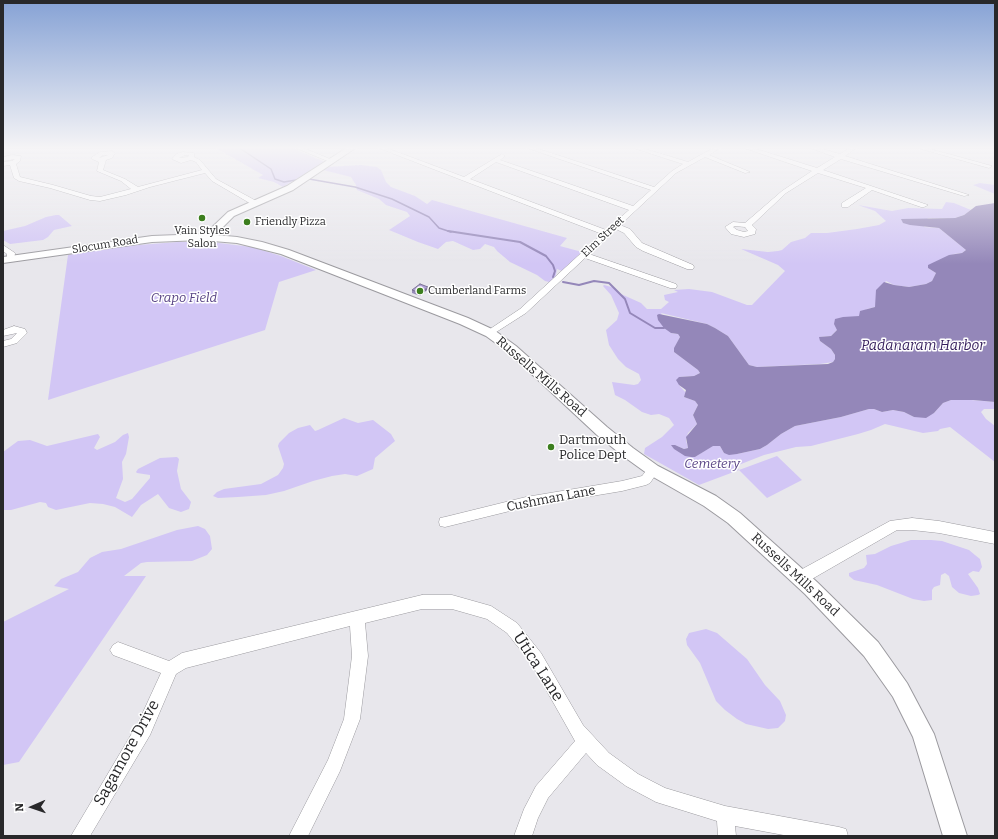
<!DOCTYPE html>
<html>
<head>
<meta charset="utf-8">
<style>
	body { margin:0 }
	#map { position:relative; width:998px; height:839px; overflow:hidden; background:#e8e7ec; font-family:Bitter,serif }
	canvas { display:block }
	.frame { position:absolute; inset:0; border:4px solid #28282a; pointer-events:none }
	.north { position:absolute; left:12px; top:787px; width:40px; height:40px; -webkit-text-stroke:3px #fff; paint-order:stroke; rotate:268deg; font-size:11px; font-weight:700; line-height:16px; text-align:center; color:#28282a }
	.north::after { content:''; display:block; margin:auto; width:14px; height:18px; background:#28282a; clip-path:polygon(50% 0,100% 100%,50% 72%,0 100%) }
</style>
</head>
<body>
<div id="map">
<canvas width="998" height="839"></canvas>
<div class="frame"></div>
<div class="north">N</div>
</div>
<script>
const ctx = document.querySelector('canvas').getContext('2d');
ctx.lineJoin = 'round';
function paint(path, color) {
  ctx.fillStyle = color;
  ctx.fill(path, 'evenodd');
}
function poly(rows) {
  const path = new Path2D();
  for (const r of rows) {
    path.moveTo(r[0], r[1]);
    for (let i = 2; i < r.length; i += 2) path.lineTo(r[i], r[i + 1]);
  }
  return path;
}
function trace(path, color, width, dash) {
  ctx.strokeStyle = color;
  ctx.lineWidth = width;
  ctx.lineCap = dash ? 'butt' : 'round';
  ctx.setLineDash(dash || []);
  ctx.stroke(path);
}
function label(font, color, halo, rows, align = 'center') {
  ctx.font = font + ' Bitter,serif';
  ctx.lineWidth = 3;
  ctx.setLineDash([]);
  ctx.textBaseline = 'middle';
  ctx.strokeStyle = halo;
  ctx.fillStyle = color;
  for (const [text, x, y, turn = 0] of rows) {
    ctx.save();
    ctx.translate(x, y);
    ctx.rotate((+turn || 0) * Math.PI / 180);
    ctx.textAlign = isNaN(turn) ? turn : align;
    if (halo) ctx.strokeText(text, 0, 0);
    ctx.fillText(text, 0, 0);
    ctx.restore();
  }
}
paint(poly([
	[214,147,290,147,325,162,283,187,274,182,258,178,263,175],
	[361,165,377,167,381,170,386,182,391,187,415,196,427,204,432,200,567,238,560,246,582,252,562,271,557,269,555,280,549,282,545,281,537,275,510,262,497,251,494,247,485,244,480,249,473,250,453,241,446,242,438,249,418,242,389,230,410,216,407,212,386,205,379,199,357,190,356,185,351,177,323,170,323,168,327,167],
	[980,183,995,185,995,194,973,185],
	[946,202,954,203,971,210,964,215,955,218,928,218,924,227,939,228,966,250,962,253,954,254,928,268,936,273,932,281,926,284,909,287,894,285,886,281,876,293,877,298,875,307,867,309,859,316,855,317,837,328,837,330,831,336,820,337,820,341,831,349,835,355,835,359,833,362,820,364,757,367,749,365,728,336,715,328,707,324,661,313,671,333,678,334,680,337,674,349,674,352,698,370,700,373,694,376,679,377,679,385,686,393,684,397,695,401,698,405,693,415,697,424,688,433,686,440,688,448,684,449,675,445,695,457,712,446,720,446,724,453,737,454,760,449,767,445,781,434,795,426,841,417,869,409,874,409,882,412,893,410,904,412,914,417,934,413,943,403,951,400,959,399,995,402,995,409,984,409,981,412,986,419,995,426,995,462,950,427,940,429,938,431,923,433,885,424,871,430,858,434,811,446,796,447,764,455,736,466,739,470,777,456,802,480,767,498,739,470,699,485,644,454,645,448,662,437,674,425,669,418,659,414,651,415,642,412,625,400,615,395,612,382,634,385,638,384,641,380,639,374,626,367,618,359,609,345,606,330,617,320,619,313,611,295,603,286,604,285,615,288,621,294,641,303,647,309,661,309,669,302,665,300,664,295,678,292,674,290,689,289,712,292,747,305,752,305,785,271,778,265,741,249,768,252,778,251,782,250,791,242,805,238,811,233,827,233,857,229,879,225,886,221,875,211,858,205,892,211,908,208,942,209],
	[56,215,59,215,72,226,54,230,48,237,43,240,10,244,3,240,3,231,25,226,46,217],
	[178,242,211,242,252,247,281,256,316,270,279,282,265,330,48,400,68,255,125,246],
	[344,418,358,423,373,420,391,434,395,441,375,458,373,469,357,476,345,474,332,476,313,481,284,491,266,495,238,497,218,498,213,496,217,492,224,489,261,484,278,475,283,468,284,464,278,446,279,443,289,433,298,428,310,425,315,431,318,430],
	[128,433,129,437,126,454,122,462,123,479,116,498,125,502,132,499,150,478,150,475,137,473,136,472,138,469,160,458,177,457,179,459,177,471,181,489,191,502,189,509,181,512,169,508,158,494,141,505,132,517,115,507,103,504,90,503,56,510,48,507,46,503,40,502,11,510,3,510,3,452,18,441,30,440,47,446,98,434,100,437,94,448,97,450,115,442,123,435],
	[198,526,205,529,210,536,212,549,207,555,192,561,147,562,141,563,124,576,146,576,19,762,3,765,3,622,69,589,54,586,61,579,78,572,90,558,102,552,121,549,177,530],
	[911,540,931,540,942,541,969,550,975,555,980,559,982,567,979,572,973,571,968,574,978,588,980,594,978,595,971,596,959,593,952,587,949,576,945,573,941,575,940,585,934,587,932,590,932,600,924,601,913,599,877,585,854,580,849,576,849,573,864,568,867,564,866,555,875,554,891,546],
	[706,629,717,633,747,659,765,685,780,701,786,715,785,721,778,728,768,729,746,724,737,719,725,710,716,701,700,663,687,645,686,639,689,633]
]), '#d2c6f5');
paint(poly([
	[995,203,995,402,973,400,951,400,943,403,934,413,926,418,914,417,904,412,893,410,882,412,874,409,869,409,841,417,795,426,781,434,767,445,760,449,737,454,729,455,724,453,720,446,713,446,695,457,691,457,685,456,674,449,671,445,675,445,684,449,688,448,686,437,697,424,693,415,698,405,695,401,684,397,686,390,679,385,676,380,679,377,694,376,700,373,698,370,674,352,674,348,680,337,678,334,671,333,664,328,658,320,657,315,659,314,707,324,715,328,728,336,749,365,757,367,828,364,833,362,835,359,835,355,831,349,820,341,819,337,831,336,837,330,834,324,835,319,843,317,859,316,860,311,875,307,876,290,884,282,894,285,909,287,926,284,932,281,936,273,928,268,928,265,949,255,962,253,966,250,939,228,910,225,903,223,901,219,955,218,964,215,976,206]
]), '#9487b9');
trace(poly([
	[238,147,271,169,275,179,284,182,296,180],
	[309,179,355,187,392,199,429,217,439,228,451,232]
]), '#9487b9', 1.5);
trace(poly([
	[448,231,520,242,546,256,553,265,555,271,553,277],
	[563,282,579,285,594,281,609,283,625,299,630,313,655,328,664,328]
]), '#9487b9', 2);
const minor = poly([
	[293,147,301,147,335,161,330,162,293,147],
	[376,147,384,147,464,177,502,154,505,156,500,160,633,206,651,190,524,147,533,147,654,187,672,171,683,164,630,147,639,147,688,162,715,147,722,147,709,155,750,172,745,173,705,157,676,173,620,225,630,229,642,243,693,265,694,267,693,269,687,269,643,251,636,247,624,233,616,229,589,254,676,284,677,286,676,288,670,288,585,258,526,313,490,336,485,333,487,331,520,309,602,234,376,147],
	[496,162,629,210,606,230,470,179,496,162],
	[741,147,750,147,817,168,835,157,807,147,816,147,840,154,851,147,858,147,845,156,969,195,964,196,841,159,823,170,928,205,924,207,921,207,872,190,848,207,842,207,842,203,866,188,818,173,786,193,752,225,756,229,755,234,744,237,731,234,725,227,733,222,745,223,782,191,812,171,741,147],
	[735,226,745,227,748,231,744,232,737,230,733,227,735,226],
	[914,147,923,147,992,166,989,168,914,147],
	[112,151,115,153,112,158,106,160,103,170,125,179,138,187,202,170,196,162,191,160,181,163,172,159,176,154,183,152,194,153,194,157,200,160,216,179,260,203,256,205,253,205,212,181,205,173,150,187,126,195,100,201,90,200,50,188,19,181,14,178,10,165,3,166,3,162,12,161,15,159,3,161,3,157,12,155,21,156,20,161,16,164,20,177,53,185,91,196,100,197,131,189,121,181,97,171,99,162,92,159,92,157,100,152,112,151],
	[103,155,108,155,99,158,103,155],
	[185,155,189,155,188,157,179,158,185,155],
	[3,245,15,253,14,261,8,261,7,259,7,254,3,251,3,245],
	[14,326,25,329,27,333,17,343,3,347,3,341,11,339,17,333,3,336,3,330,14,326],
	[653,465,657,467,659,470,650,483,646,485,622,491,526,507,445,527,440,526,439,522,440,518,445,517,526,497,622,481,642,476,649,467,653,465],
	[912,518,939,521,995,532,995,544,939,533,912,530,897,530,805,583,800,584,795,583,793,578,795,573,890,521,912,518],
	[422,595,452,595,491,606,517,623,541,653,583,725,609,753,638,774,665,788,725,806,839,827,846,829,848,836,789,836,735,826,736,836,718,836,717,821,656,802,626,786,597,765,586,753,548,798,538,818,532,836,514,836,524,809,536,786,575,741,531,663,507,633,487,619,452,609,422,609,365,623,368,656,360,719,340,771,308,836,289,836,328,760,344,719,352,656,350,626,186,668,176,674,150,735,90,836,71,836,138,723,161,673,113,655,110,650,113,645,118,642,169,661,182,653,422,595]
]);
const major = poly([
	[348,147,357,147,293,190,234,216,215,235,237,237,262,242,289,250,468,318,494,330,516,346,607,427,633,448,658,466,716,496,740,513,817,582,878,642,907,683,934,734,967,836,943,836,913,737,893,697,864,656,805,594,728,523,704,506,648,474,623,456,597,435,508,352,486,336,460,324,281,254,237,243,201,240,152,242,3,263,3,257,152,236,205,234,228,212,287,186,348,147]
]);
trace(minor, '#9b9a9f', 1);
trace(major, '#9b9a9f', 2);
paint(minor, '#fff');
paint(major, '#fff');
paint(poly([
	[428,289,420,296,412,293,412,290]
]), '#988cb9');
paint(poly([
	[428,287,428,289,420,296,420,293]
]), '#7c7296');
const building = poly([
	[420,284,428,287,420,293,412,290,420,284]
]);
paint(building, '#b1a3d7');
trace(building, '#7c7296', 1);
const sky = ctx.createLinearGradient(0, 0, 0, 264);
sky.addColorStop(0, '#86a2d5');
sky.addColorStop(0.56, '#f5f4f6');
sky.addColorStop(1, '#f5f4f600');
ctx.fillStyle = sky;
ctx.fillRect(0, 0, 998, 264);
for (const [x, y, r, color] of [
	[202,218,4,"#3c7e1e"],
	[247,222,4,"#3c7e1e"],
	[420,291,4,"#3c7e1e"],
	[551,447,4,"#3c7e1e"]
]) {
  const dot = new Path2D();
  dot.arc(x, y, r, 0, 2 * Math.PI);
  ctx.fillStyle = color;
  ctx.fill(dot);
  trace(dot, '#fff', 1.5);
}
label('11px', '#28282a', '#fff', [
	["Friendly Pizza",255,222],
	["Vain Styles",202,231,"center"],
	["Salon",202,244,"center"],
	["Cumberland Farms",428,291]
], 'left');
label('11px', '#28282a', '#fff', [
	["Elm Street",603,237,-43],
	["Slocum Road",105,245,-9]
]);
label('italic 13px', '#594485', '#fff', [
	["Crapo Field",184,298],
	["Cemetery",712,464]
]);
label('13px', '#28282a', '#fff', [
	["Russells Mills Road",541,377,41],
	["Cushman Lane",551,499,-11],
	["Russells Mills Road",795,575,43]
]);
label('13px', '#28282a', '#fff', [
	["Dartmouth",559,440],
	["Police Dept",559,455]
], 'left');
label('italic 14px', '#361f5d', '#fff', [
	["Padanaram Harbor",923,346]
]);
label('16px', '#28282a', '#fff', [
	["Utica Lane",538,667,57],
	["Sagamore Drive",127,753,-61]
]);
</script>
</body>
</html>
